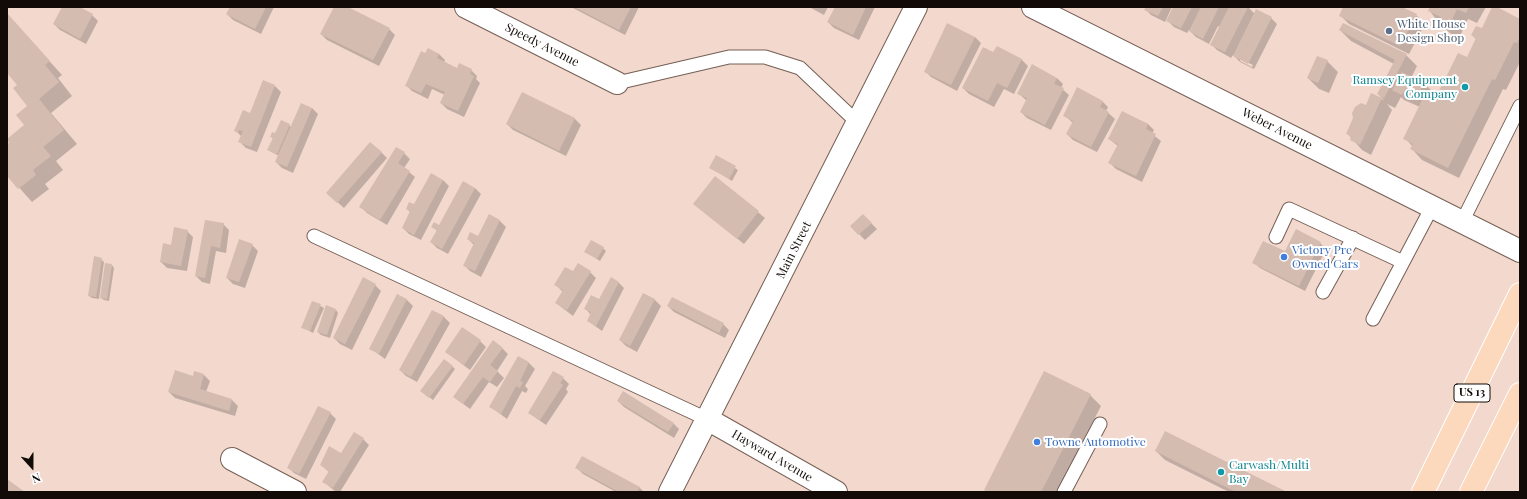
<!DOCTYPE html>
<html>
<head>
<meta charset="utf-8">
<style>
	body { margin:0 }
	#map { position:relative; width:1527px; height:499px; overflow:hidden; background:#f2d8cd; font-family:"Playfair Display",serif }
	canvas { display:block }
	.frame { position:absolute; inset:0; border:8px solid #120a07; pointer-events:none }
	.north { position:absolute; left:12px; top:447px; width:40px; height:40px; -webkit-text-stroke:3px #fff; paint-order:stroke; rotate:159deg; font-size:11px; font-weight:700; line-height:16px; text-align:center; color:#120a07 }
	.north::after { content:''; display:block; margin:auto; width:14px; height:18px; background:#120a07; clip-path:polygon(50% 0,100% 100%,50% 72%,0 100%) }
</style>
</head>
<body>
<div id="map">
<canvas width="1527" height="499"></canvas>
<div class="frame"></div>
<div class="north">N</div>
</div>
<script>
const ctx = document.querySelector('canvas').getContext('2d');
ctx.lineJoin = 'round';
function paint(path, color) {
  ctx.fillStyle = color;
  ctx.fill(path, 'evenodd');
}
function poly(rows) {
  const path = new Path2D();
  for (const r of rows) {
    path.moveTo(r[0], r[1]);
    for (let i = 2; i < r.length; i += 2) path.lineTo(r[i], r[i + 1]);
  }
  return path;
}
function trace(path, color, width, dash) {
  ctx.strokeStyle = color;
  ctx.lineWidth = width;
  ctx.lineCap = dash ? 'butt' : 'round';
  ctx.setLineDash(dash || []);
  ctx.stroke(path);
}
function label(font, color, halo, rows, align = 'center') {
  ctx.font = font + ' "Playfair Display",serif';
  ctx.lineWidth = 4;
  ctx.setLineDash([]);
  ctx.textBaseline = 'middle';
  ctx.strokeStyle = halo;
  ctx.fillStyle = color;
  for (const [text, x, y, turn = 0] of rows) {
    ctx.save();
    ctx.translate(x, y);
    ctx.rotate((+turn || 0) * Math.PI / 180);
    ctx.textAlign = isNaN(turn) ? turn : align;
    if (halo) ctx.strokeText(text, 0, 0);
    ctx.fillText(text, 0, 0);
    ctx.restore();
  }
}
paint(poly([
	[63,7,78,7,92,15,98,21,86,44,60,30,54,24],
	[231,7,274,7,261,34,233,20,227,14],
	[335,7,346,7,389,29,395,35,379,66,327,40,321,34],
	[571,7,639,7,625,35],
	[809,7,828,7,824,15],
	[836,7,875,7,859,40,834,28,828,22],
	[1147,7,1172,7,1165,22,1151,15,1145,9],
	[1175,7,1248,7,1255,14,1271,18,1277,24,1254,69,1240,62,1233,55,1231,58,1217,50,1211,44,1220,27,1218,26,1209,44,1196,37,1189,30,1187,33,1174,27,1168,21],
	[1240,59,1253,65,1252,67,1240,61],
	[1344,7,1400,7,1416,15,1425,24,1409,54,1349,24,1340,15],
	[1431,7,1486,7,1477,23,1468,19,1459,38,1450,33,1439,23,1429,10],
	[1493,7,1520,20,1520,62,1506,90,1503,89,1459,178,1422,160,1412,149,1413,147,1405,138,1420,107,1404,100,1401,97,1395,108,1387,104,1392,110,1371,155,1362,150,1347,133,1354,118,1366,107,1372,95,1384,100,1378,94,1394,64,1351,41,1340,30,1402,53,1403,52,1417,66,1411,78,1424,83,1435,94,1432,99,1436,101,1467,59,1477,40,1472,35,1482,30],
	[7,14,62,75,58,78,72,96,51,113,77,144,56,161,63,170,45,184,49,189,32,202,7,174,7,146,26,125,28,106,18,85,7,71],
	[975,37,981,43,957,91,931,77,925,71],
	[997,47,1022,60,1028,66,1014,94,1004,89,994,107,969,94,963,88,994,54],
	[428,49,439,54,445,60,444,63,458,69,471,70,477,76,476,79,480,83,464,117,447,109,441,103,445,95,432,89,428,99,412,91,406,85],
	[1327,61,1338,72,1329,93,1319,89,1308,78],
	[1057,78,1063,84,1061,88,1069,95,1051,130,1027,118,1021,112,1027,101,1018,93],
	[275,86,281,92,257,152,246,148,240,142,242,137,236,131],
	[522,94,575,119,581,125,566,156,513,130,507,124],
	[1102,101,1108,107,1106,111,1115,119,1097,152,1073,140,1067,134,1073,123,1064,115],
	[312,108,318,114,293,173,282,168,276,162,279,156,268,150,273,139,271,136,289,125,291,127],
	[1122,112,1148,124,1154,130,1152,134,1161,141,1142,182,1116,169,1110,163,1118,146,1109,139],
	[381,152,387,158,344,208,334,199],
	[404,153,410,159,404,168,415,177,387,225,367,213,361,207],
	[716,156,738,170,732,181,710,167],
	[715,177,765,218,744,244,700,209],
	[443,180,449,186,421,240,409,234,403,228,411,213,407,209,415,206],
	[475,188,481,194,448,254,437,248,431,242,437,231,433,227,439,226],
	[489,215,500,221,506,227,481,277,470,271,464,265,474,245,468,239,478,237],
	[863,215,877,229,865,240,851,226],
	[206,221,223,224,229,230,226,253,216,251,210,284,202,282,196,276],
	[187,231,193,237,187,271,167,268,161,262,171,246],
	[1320,243,1326,249,1305,291,1260,268,1253,262],
	[252,245,258,251,245,288,233,284,227,278],
	[603,248,606,251,600,261,586,252],
	[101,259,104,262,99,299,92,298,89,296],
	[112,265,114,268,109,301,104,300,101,298],
	[590,272,596,278,573,316,556,303,563,292,556,285,574,273],
	[618,282,624,288,602,331,588,321,591,315,585,308,600,300],
	[375,285,381,291,352,350,340,344,334,338],
	[644,294,655,300,661,306,637,352,626,346,620,340],
	[397,295,407,300,413,306,385,359,370,348],
	[313,302,324,308,313,333,302,327],
	[668,306,723,324,729,330,725,338,674,312],
	[336,310,338,313,330,338,321,335,318,332],
	[432,311,444,317,450,323,417,382,406,376,400,370],
	[480,341,486,347,470,370,446,352],
	[502,348,508,354,497,371,504,378,497,387,489,382,470,409,454,397],
	[518,358,529,363,535,369,525,386,528,389,526,393,522,391,507,419,491,407],
	[452,366,455,369,433,400,424,393],
	[195,373,204,375,210,381,206,392,232,400,238,406,235,416,175,398,169,392,194,377],
	[563,378,569,384,566,389,568,392,546,425,529,413],
	[1090,395,1101,406,1057,492,987,492,985,490],
	[618,401,673,423,679,429,674,438,624,407],
	[330,413,336,419,306,479,294,473,288,467],
	[363,439,369,445,340,492,336,492,324,482,329,472,321,465,341,455],
	[1156,451,1285,492,1229,492,1165,460],
	[577,468,639,487,644,492,616,492,583,474]
]), '#0003');
paint(poly([
	[62,7,80,7,93,14,80,39,53,24],
	[230,7,266,7,255,29,226,14],
	[334,7,348,7,390,28,373,60,320,34],
	[574,7,631,7,619,30],
	[835,7,866,7,853,35,827,22],
	[1146,7,1163,7,1158,16,1144,10],
	[1173,7,1192,7,1181,28,1166,21],
	[1201,7,1219,7,1203,39,1189,31],
	[1229,7,1248,7,1225,52,1210,45],
	[1343,7,1402,7,1417,14,1400,46,1339,16],
	[1430,7,1469,7,1466,13,1457,9,1448,28,1438,23,1441,17,1428,11],
	[1492,7,1497,7,1520,19,1520,37,1517,43,1514,42,1495,80,1492,79,1448,168,1410,149,1413,144,1403,139,1425,94,1435,99,1458,53,1467,57,1476,38,1471,35,1476,26,1482,28],
	[1256,9,1272,17,1248,64,1233,56],
	[7,13,50,61,45,65,59,82,39,99,64,130,43,147,51,156,33,170,36,175,18,189,7,176,7,144,9,143,7,139,24,125,16,115,27,106,13,88,17,85,7,73],
	[947,23,975,37,951,85,924,72],
	[1343,23,1407,54,1384,98,1377,94,1395,60,1339,30],
	[997,46,1022,59,1007,88,997,83,988,101,962,88,983,47,993,52],
	[428,48,439,54,437,58,457,68,459,63,472,69,470,74,474,76,458,111,440,103,445,92,426,84,421,93,405,86,421,51,425,53],
	[1317,56,1328,60,1318,83,1307,78],
	[1032,64,1057,78,1054,84,1064,88,1045,125,1020,112,1027,98,1017,94],
	[1402,72,1412,77,1402,95,1392,90],
	[1413,77,1424,82,1416,100,1404,95],
	[263,80,275,85,251,147,238,142,243,131,239,130,238,133,234,131,243,110,250,113],
	[1077,87,1103,101,1100,107,1109,112,1091,147,1066,134,1073,121,1063,116],
	[522,92,575,118,559,151,506,124],
	[1371,93,1382,98,1360,145,1350,140,1351,136,1346,134,1353,118,1352,113,1355,107,1361,103,1366,105],
	[301,103,312,108,287,167,275,162],
	[1122,111,1148,124,1146,129,1156,134,1136,176,1108,163,1118,144,1108,139],
	[281,120,290,124,277,154,267,150,273,138,270,137,272,132,275,133],
	[370,142,382,152,337,203,326,193],
	[396,147,405,152,398,163,410,171,380,220,359,207],
	[716,155,736,166,729,179,709,168],
	[431,173,443,180,414,235,402,228,410,211,406,209,409,202,414,204],
	[715,176,759,211,737,239,693,204],
	[463,181,475,188,442,249,430,242,437,230,431,227,434,222,439,225],
	[489,214,500,220,475,271,463,266,474,243,467,239,470,232,478,236],
	[863,214,872,223,858,235,850,226],
	[205,220,224,223,220,248,211,246,205,278,195,276],
	[174,227,188,230,181,266,160,262,163,243,171,245],
	[1296,229,1321,242,1299,286,1252,263,1263,241,1285,251],
	[239,239,253,244,239,282,226,278],
	[591,240,604,247,597,259,584,252],
	[94,256,102,258,96,297,88,296],
	[105,263,112,264,107,299,100,298],
	[578,263,591,271,567,310,555,303,563,290,554,285,565,267,573,271],
	[363,277,376,284,345,344,333,338],
	[611,277,619,282,596,326,587,321,591,312,584,309,591,295,599,299],
	[643,293,655,299,630,346,619,340],
	[397,294,407,299,379,354,369,349],
	[672,297,724,323,719,333,667,306],
	[312,301,321,304,310,331,301,328],
	[326,305,336,309,327,335,317,332],
	[432,310,444,316,411,377,399,370],
	[462,327,481,340,464,365,445,352],
	[493,340,503,348,490,365,498,371,490,382,483,377,463,404,453,397],
	[518,356,529,362,520,381,523,382,520,388,516,386,501,414,489,407],
	[444,359,453,366,429,398,420,391],
	[175,370,193,376,194,371,204,374,200,389,232,399,229,411,168,392],
	[553,371,564,377,560,383,563,385,540,420,528,413],
	[1044,371,1091,394,1041,492,988,492,984,490],
	[623,391,674,423,668,432,617,401],
	[318,406,331,412,299,474,287,468],
	[1165,431,1287,492,1236,492,1155,451],
	[354,432,364,438,333,488,322,482,329,471,320,465,329,446,341,453],
	[582,456,640,487,637,492,619,492,575,468],
	[7,479,25,492,7,492]
]), '#d5bcb1');
const lane = poly([
	[617,83,729,57,765,57,800,68,858,123],
	[1462,222,1520,106],
	[314,236,709,420],
	[1276,237,1289,209,1403,262],
	[1323,292,1353,238],
	[1373,319,1432,207],
	[1064,492,1100,424]
]);
const street = poly([
	[466,7,617,83],
	[1033,7,1520,251],
	[709,420,836,492],
	[232,459,295,492],
	[670,492,916,7]
]);
const primary = poly([
	[1423,492,1520,294],
	[1471,492,1520,394]
]);
trace(lane, '#755f55', 15);
trace(street, '#755f55', 24);
trace(primary, '#fff', 24);
trace(lane, '#fff', 13);
trace(street, '#fff', 22);
trace(primary, '#fcd9bc', 22);
for (const [x, y, r, color] of [
	[1389,31,4,"#5c6f8a"],
	[1465,87,4,"#0f9aa8"],
	[1284,257,4,"#3f7fe0"],
	[1037,442,4,"#3f7fe0"],
	[1221,472,4,"#0f9aa8"]
]) {
  const dot = new Path2D();
  dot.arc(x, y, r, 0, 2 * Math.PI);
  ctx.fillStyle = color;
  ctx.fill(dot);
  trace(dot, '#fff', 1.5);
}
for (const [x, y, w] of [
	[1472,393,36]
]) {
  const box = new Path2D();
  box.roundRect(x - w / 2, y - 9, w, 18, 3);
  ctx.fillStyle = '#fff';
  ctx.fill(box);
  trace(box, '#120a07', 1);
}
label('bold 11px', '#120a07', null, [
	["US 13",1472,393]
]);
label('12px', '#4e5e75', '#fff', [
	["White House",1397,24],
	["Design Shop",1397,38]
], 'left');
label('12px', '#120a07', '#fff', [
	["Speedy Avenue",542,45,27],
	["Weber Avenue",1277,129,27],
	["Main Street",794,250,-63],
	["Hayward Avenue",772,456,30]
]);
label('12px', '#0d838f', '#fff', [
	["Ramsey Equipment",1457,80],
	["Company",1457,94],
	["Carwash/Multi",1229,465,"left"],
	["Bay",1229,479,"left"]
], 'right');
label('12px', '#366cbe', '#fff', [
	["Victory Pre",1292,250],
	["Owned Cars",1292,264],
	["Towne Automotive",1045,442]
], 'left');
</script>
</body>
</html>
